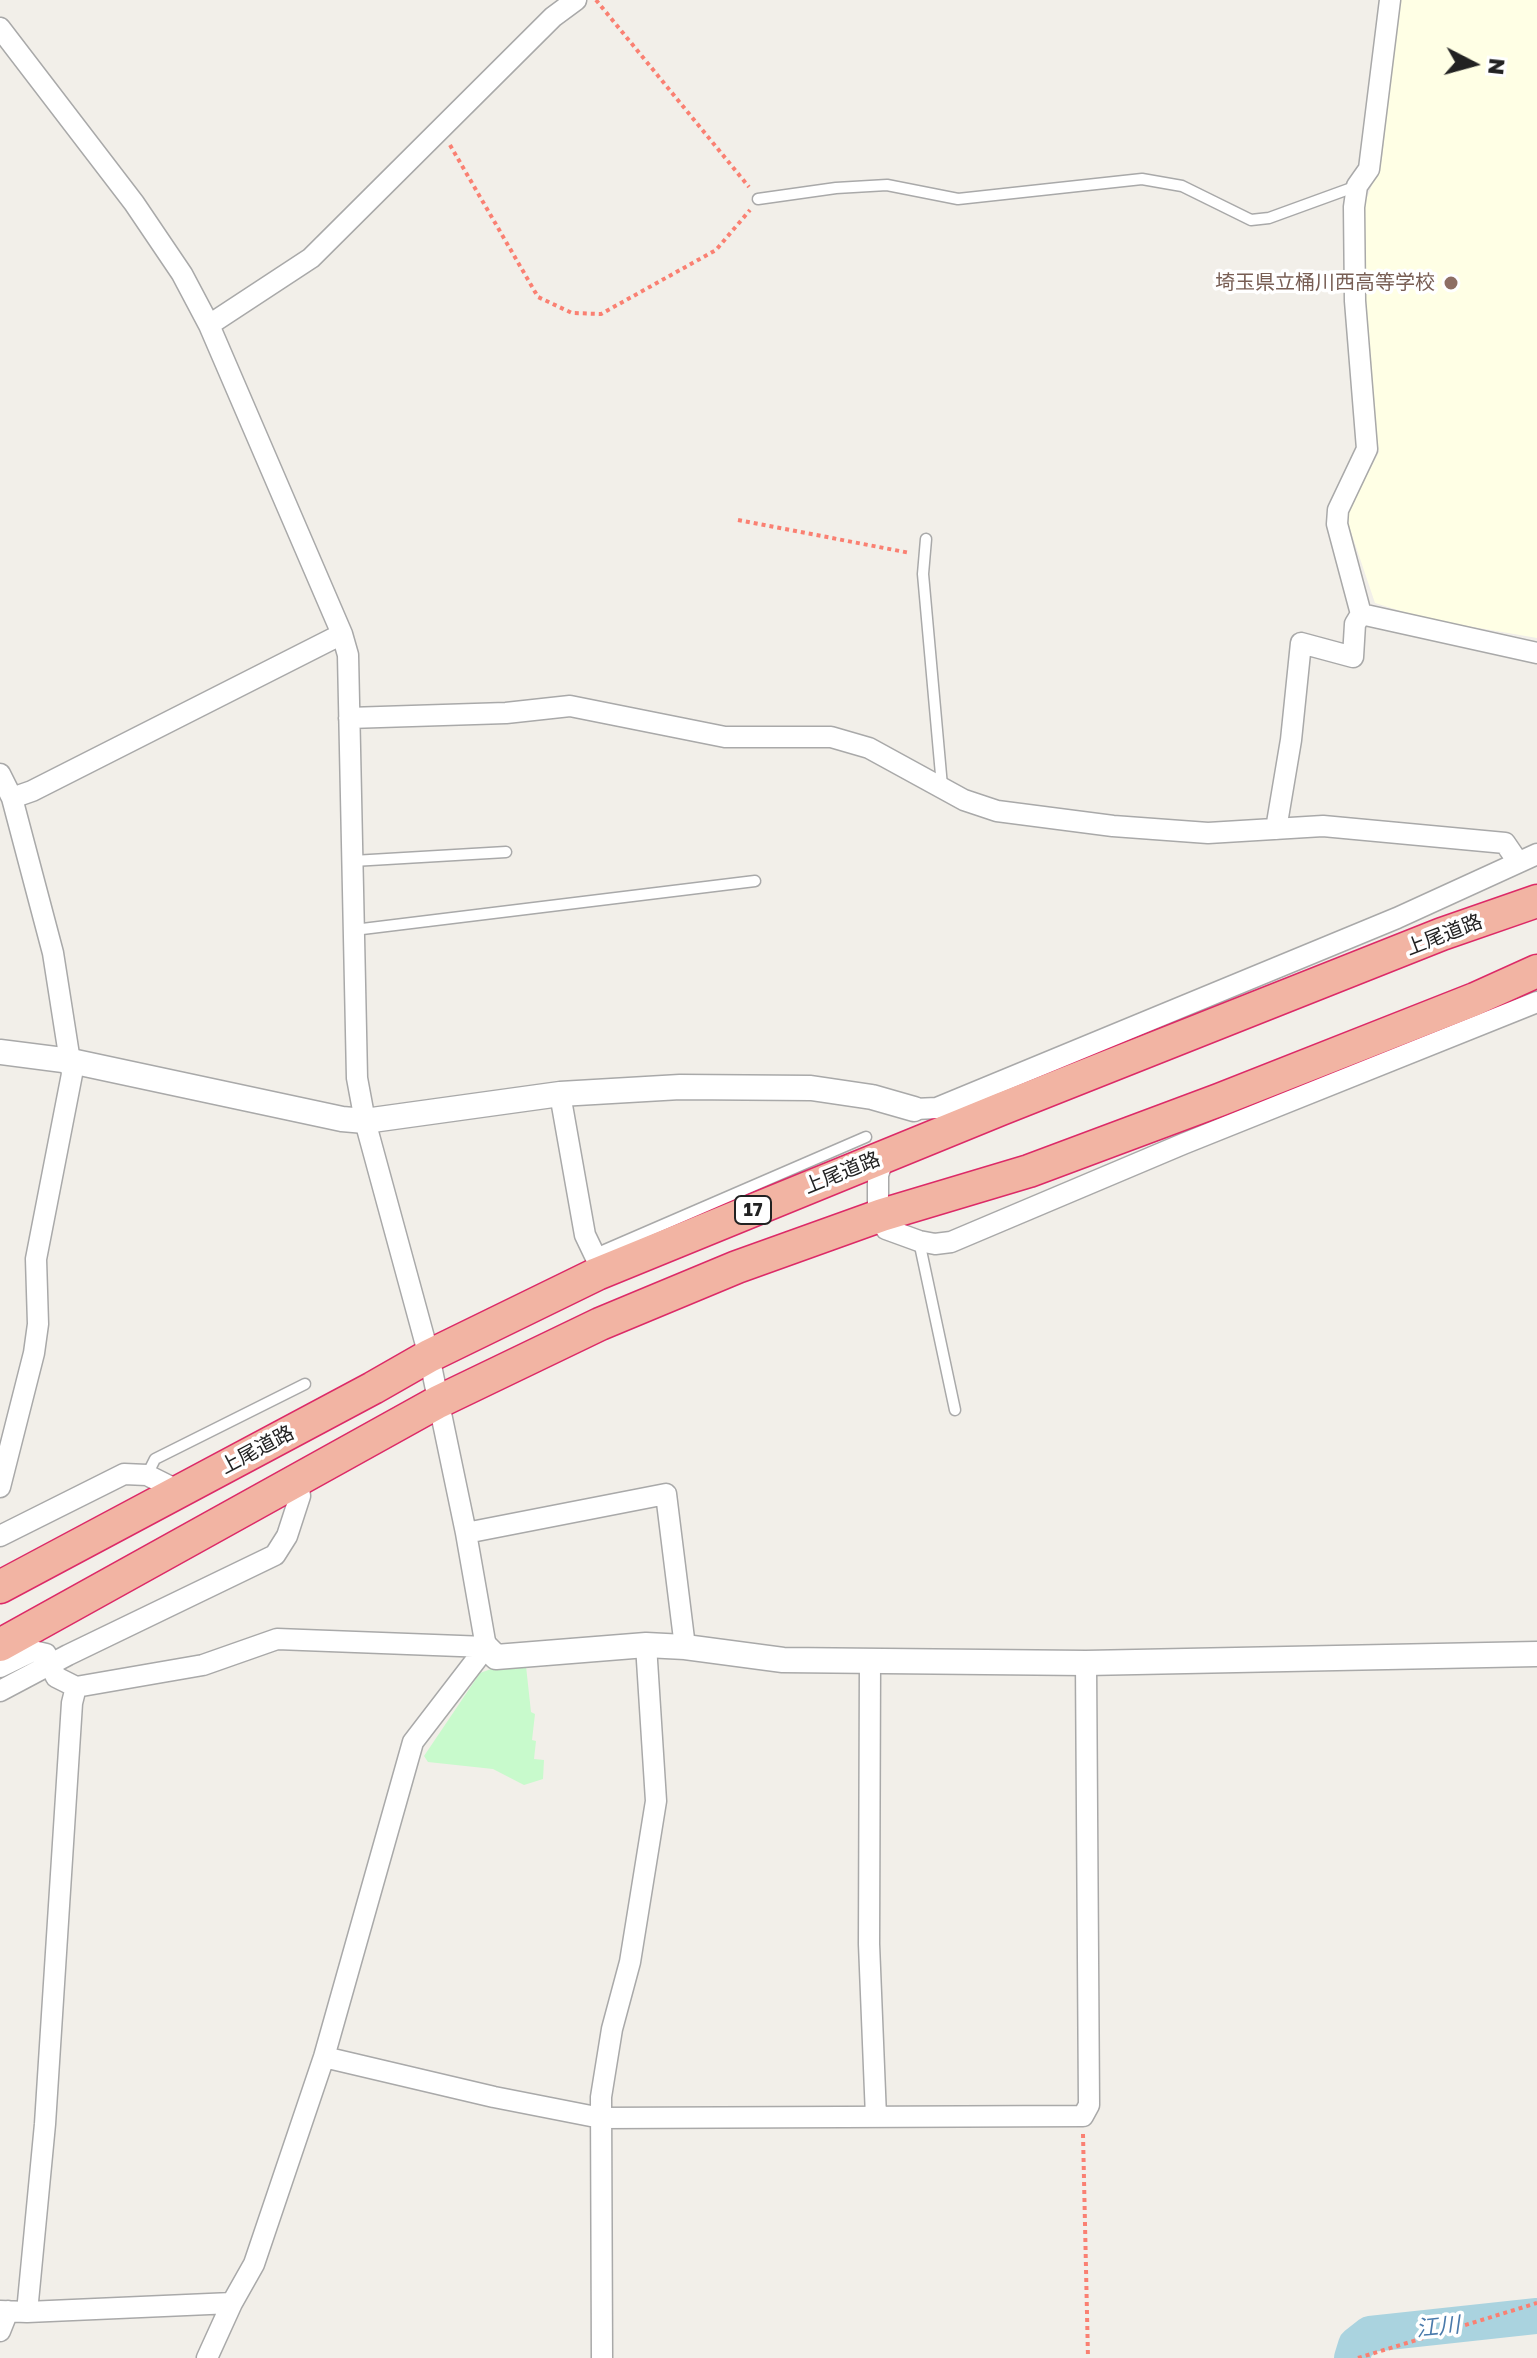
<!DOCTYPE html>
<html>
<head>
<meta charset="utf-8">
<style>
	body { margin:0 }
	#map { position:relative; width:1537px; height:2358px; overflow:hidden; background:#f2efe9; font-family:"Golos Text",sans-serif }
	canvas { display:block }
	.north { position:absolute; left:1433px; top:24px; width:80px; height:80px; -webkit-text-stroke:6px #fff; paint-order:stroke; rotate:96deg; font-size:22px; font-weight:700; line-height:32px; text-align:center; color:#222 }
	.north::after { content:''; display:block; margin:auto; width:28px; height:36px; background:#222; clip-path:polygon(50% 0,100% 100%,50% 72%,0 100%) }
</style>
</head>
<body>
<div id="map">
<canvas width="1537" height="2358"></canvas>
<div class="north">N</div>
</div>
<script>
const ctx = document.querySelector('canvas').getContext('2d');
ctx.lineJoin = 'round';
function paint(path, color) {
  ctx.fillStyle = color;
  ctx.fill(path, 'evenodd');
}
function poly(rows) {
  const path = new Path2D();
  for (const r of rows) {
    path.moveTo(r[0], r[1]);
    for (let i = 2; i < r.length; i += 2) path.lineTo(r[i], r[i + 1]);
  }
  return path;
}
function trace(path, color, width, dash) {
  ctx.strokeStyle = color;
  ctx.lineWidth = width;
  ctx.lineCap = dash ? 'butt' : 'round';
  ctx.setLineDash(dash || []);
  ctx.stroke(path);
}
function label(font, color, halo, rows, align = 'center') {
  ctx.font = font + ' "Golos Text","Noto Sans JP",sans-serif';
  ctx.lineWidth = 7;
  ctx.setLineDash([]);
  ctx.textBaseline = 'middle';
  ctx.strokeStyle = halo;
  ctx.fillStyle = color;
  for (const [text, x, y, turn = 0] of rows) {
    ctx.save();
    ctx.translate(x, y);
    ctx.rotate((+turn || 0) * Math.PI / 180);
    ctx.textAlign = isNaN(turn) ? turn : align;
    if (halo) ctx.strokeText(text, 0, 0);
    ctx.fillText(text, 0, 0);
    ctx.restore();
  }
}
paint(poly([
	[1399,0,1537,0,1537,638,1427,619,1375,603,1349,526,1349,510,1379,452,1366,358,1363,208,1382,159]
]), '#ffffe5');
paint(poly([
	[526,1666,531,1712,535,1714,532,1740,536,1741,534,1759,544,1760,543,1779,524,1785,493,1769,428,1762,424,1756,480,1673,491,1669]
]), '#c8facc');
trace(poly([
	[1352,2358,1356,2345,1370,2334,1537,2316]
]), '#aad3df', 36);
const service = poly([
	[758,199,836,188,887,185,958,199,1142,179,1182,186,1251,220,1269,218,1357,186],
	[926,539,923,574,942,786],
	[353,861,506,852],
	[354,930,755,881],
	[919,1241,955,1410],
	[596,1259,600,1252,866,1137],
	[147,1475,155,1459,305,1384]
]);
const minor = poly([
	[1390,0,1369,169,1357,186,1354,207,1355,301,1367,449,1338,510,1337,524,1361,614,1537,653],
	[0,28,134,203,182,274,209,325,342,634,348,655,357,1078,365,1121,429,1356,466,1533,486,1647,413,1742,324,2057,254,2264,232,2303,207,2358],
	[209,325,311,258,553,17,576,0],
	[349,718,506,713,570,706,725,737,831,737,869,748,964,800,997,811,1113,826,1208,833,1323,826,1505,843,1518,862],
	[0,774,12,798,53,953,72,1074,36,1259,38,1324,34,1353,0,1487],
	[12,798,32,791,342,634],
	[1276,829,1291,740,1301,643,1353,657,1355,624,1361,614],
	[560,1094,585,1235,596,1258],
	[914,1109,937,1108,1397,918,1537,854],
	[885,1155,878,1175,878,1202,879,1216,886,1229,919,1241,935,1244,951,1242,1183,1144,1537,1002],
	[466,1533,666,1494,685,1647],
	[0,1536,124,1474,147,1475,179,1491],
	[870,1660,869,1944,876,2117],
	[0,1667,33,1651,46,1654,56,1677,76,1687,203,1665,277,1639,486,1647],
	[0,1691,68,1655,275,1555,287,1536,300,1496,298,1481],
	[324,2057,494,2097,601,2118,1083,2116,1089,2105,1086,1663],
	[0,2311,27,2312,232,2303],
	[27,2312,45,2124,72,1703,76,1687],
	[0,2331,8,2311],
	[602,2358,601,2097,612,2029,630,1962,656,1801,646,1645]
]);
const tertiary = poly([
	[0,1052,71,1061,342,1119,365,1121,560,1094,680,1087,811,1088,872,1097,914,1109],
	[486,1647,496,1657,646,1645,685,1647,783,1660,1086,1663,1537,1654]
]);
const trunk = poly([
	[0,1587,373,1388,429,1356,597,1274,1001,1109,1442,934,1537,901],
	[0,1645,438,1402,600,1324,737,1267,882,1215,1029,1171,1219,1100,1475,999,1537,971]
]);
trace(service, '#a9a9a9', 13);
trace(minor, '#a9a9a9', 23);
trace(tertiary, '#a9a9a9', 27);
trace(trunk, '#dc2a67', 35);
trace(poly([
	[596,0,749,187],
	[450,145,538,297,572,313,601,314,716,250,750,210],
	[738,520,910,553],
	[1083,2134,1088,2358],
	[1358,2358,1537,2303]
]), '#fa8072', 4, [4, 4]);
trace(service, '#fff', 10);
trace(minor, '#fff', 20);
trace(tertiary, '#fff', 24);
trace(trunk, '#f2b4a3', 32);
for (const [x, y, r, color] of [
	[1451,283,8,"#8d6e63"]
]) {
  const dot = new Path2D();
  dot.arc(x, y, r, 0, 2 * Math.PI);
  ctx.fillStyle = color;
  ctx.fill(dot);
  trace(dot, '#fff', 3);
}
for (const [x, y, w] of [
	[753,1210,36]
]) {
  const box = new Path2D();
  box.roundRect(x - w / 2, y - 14, w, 28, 6);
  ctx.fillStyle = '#fff';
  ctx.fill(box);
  trace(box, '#222', 2);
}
label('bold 18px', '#222', null, [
	["17",753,1210]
]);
label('20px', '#785e54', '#fff', [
	["埼玉県立桶川西高等学校",1435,283]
], 'right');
label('20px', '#222', '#fff', [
	["上尾道路",1444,935,-21],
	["上尾道路",842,1173,-22],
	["上尾道路",257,1450,-28]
]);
label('italic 22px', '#4a7aab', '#fff', [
	["江川",1438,2327,-6]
]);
</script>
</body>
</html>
